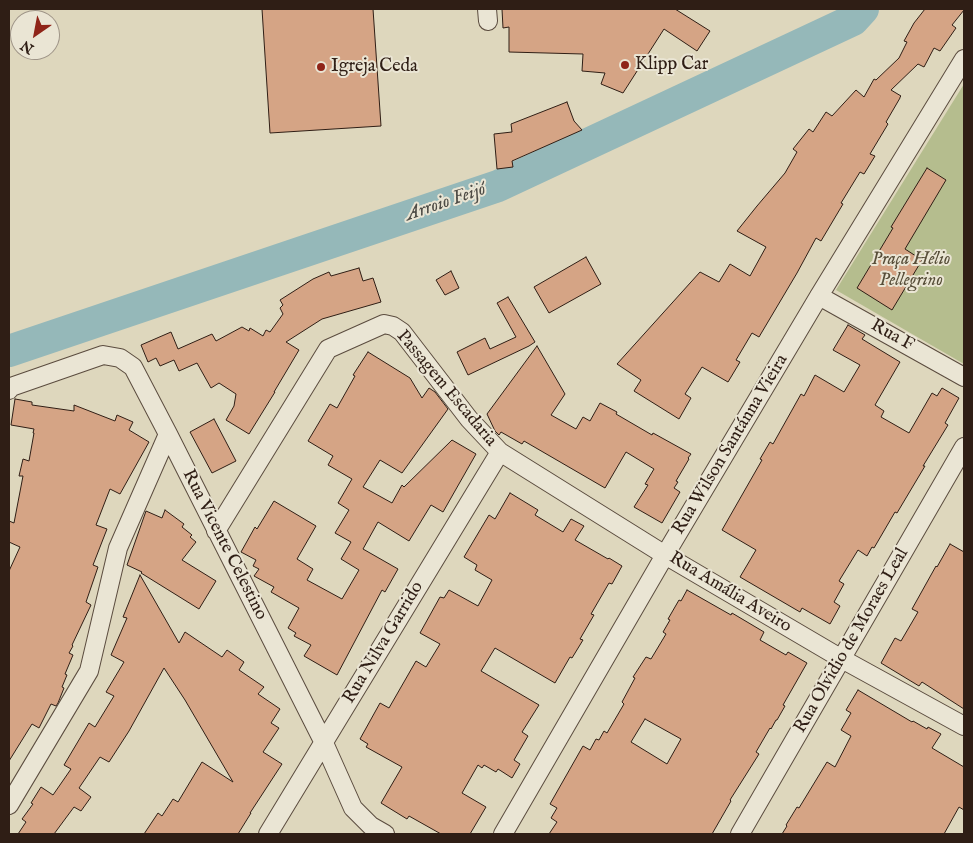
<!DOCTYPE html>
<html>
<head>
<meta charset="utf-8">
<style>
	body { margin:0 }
	#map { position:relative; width:973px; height:843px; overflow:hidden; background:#ded7bd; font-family:"IM FELL English",serif }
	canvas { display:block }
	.frame { position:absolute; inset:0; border:10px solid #2f1e15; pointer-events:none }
	.north { position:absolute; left:10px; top:10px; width:50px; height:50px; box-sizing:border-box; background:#eae5d4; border:1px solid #9f9588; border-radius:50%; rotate:213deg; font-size:14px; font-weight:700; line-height:20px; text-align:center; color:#2f1e15 }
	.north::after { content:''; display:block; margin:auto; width:18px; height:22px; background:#8f2418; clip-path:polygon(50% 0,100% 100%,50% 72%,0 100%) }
</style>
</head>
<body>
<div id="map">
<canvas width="973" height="843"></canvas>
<div class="frame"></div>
<div class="north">N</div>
</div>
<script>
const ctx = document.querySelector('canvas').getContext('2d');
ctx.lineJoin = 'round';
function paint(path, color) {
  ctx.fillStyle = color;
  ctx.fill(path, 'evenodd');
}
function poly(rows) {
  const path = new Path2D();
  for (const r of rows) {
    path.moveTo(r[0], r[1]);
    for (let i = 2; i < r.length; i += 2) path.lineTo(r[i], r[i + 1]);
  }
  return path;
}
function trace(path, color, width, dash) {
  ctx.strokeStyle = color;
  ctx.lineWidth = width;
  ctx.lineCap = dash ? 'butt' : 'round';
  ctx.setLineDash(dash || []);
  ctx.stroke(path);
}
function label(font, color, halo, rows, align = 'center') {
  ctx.font = font + ' "IM FELL English",serif';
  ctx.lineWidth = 4;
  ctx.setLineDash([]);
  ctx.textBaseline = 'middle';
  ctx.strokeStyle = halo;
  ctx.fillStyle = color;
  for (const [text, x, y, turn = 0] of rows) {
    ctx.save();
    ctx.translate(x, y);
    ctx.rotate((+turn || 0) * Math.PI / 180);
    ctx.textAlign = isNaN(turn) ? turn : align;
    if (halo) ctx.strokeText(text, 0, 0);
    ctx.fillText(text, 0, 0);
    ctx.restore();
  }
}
paint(poly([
	[964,84,964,364,836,290]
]), '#b5bd8e');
trace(poly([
	[9,351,498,186,853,20,863,9]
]), '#95b8b9', 32);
const building = poly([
	[262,9,373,9,381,126,270,133,262,9],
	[502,9,675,9,710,31,697,51,664,29,623,93,601,84,605,73,582,71,583,54,509,52,509,27,503,28,502,9],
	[925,9,964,9,964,10,952,25,956,28,940,51,934,48,924,67,918,64,891,90,901,96,900,97,900,98,886,122,888,124,870,154,875,156,864,174,860,172,841,203,843,204,821,241,816,238,797,273,759,337,752,333,736,360,740,362,728,382,702,367,685,394,691,398,679,419,634,391,641,380,617,364,700,272,719,282,730,264,750,276,766,247,737,231,757,206,785,173,797,152,793,149,809,129,813,132,826,112,832,116,856,90,864,97,874,79,876,80,899,58,907,42,904,41,914,23,925,9],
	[567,102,574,121,582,130,512,161,513,167,497,169,494,134,512,132,511,124,567,102],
	[927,168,946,180,905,249,922,260,892,310,857,288,893,228,891,227,927,168],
	[586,257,601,284,549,313,534,287,586,257],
	[359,268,363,281,373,278,381,302,322,319,286,342,299,350,274,392,275,392,249,434,226,420,234,406,236,394,219,383,211,388,197,363,179,371,174,360,160,366,156,358,148,362,141,345,171,332,178,349,212,334,216,341,242,327,249,331,250,328,263,336,266,330,270,332,283,314,280,308,283,305,280,300,313,279,329,272,331,276,359,268],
	[451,271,459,288,445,295,436,280,451,271],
	[508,297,535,342,529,346,468,375,457,352,485,338,490,349,516,337,497,303,508,297],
	[848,325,865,335,862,339,900,362,875,405,884,411,881,417,909,433,932,393,937,396,942,388,959,398,945,423,948,425,923,466,925,466,897,513,895,512,874,548,872,547,867,556,858,550,839,581,844,584,834,602,840,606,830,624,802,608,800,612,740,577,756,550,722,530,762,460,760,459,770,442,773,444,801,394,804,396,815,375,844,392,860,365,833,350,848,325],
	[537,346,565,394,551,415,576,429,583,417,590,421,600,403,617,412,616,414,652,435,653,433,691,454,688,458,689,459,676,481,678,482,674,488,680,492,662,523,634,507,648,485,645,484,654,469,626,452,605,488,524,441,522,444,501,432,499,435,495,431,487,414,537,346],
	[368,352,410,378,422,398,429,388,435,392,448,409,402,473,380,460,363,487,392,503,402,485,404,487,452,440,476,454,443,512,431,505,409,541,378,522,363,549,398,569,385,592,382,590,337,675,304,656,311,645,294,636,296,633,288,628,299,608,271,592,274,587,254,576,259,569,253,566,256,560,241,552,255,527,257,529,274,501,316,526,297,559,313,569,307,580,342,599,359,570,341,559,351,542,335,533,349,510,338,503,352,479,328,465,333,456,308,441,330,404,337,408,355,376,353,375,368,352],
	[15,399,32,402,32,405,74,411,74,405,115,421,117,415,133,422,129,430,149,442,120,494,110,489,96,525,107,529,93,565,98,567,86,602,91,605,72,645,73,646,69,653,73,655,65,674,67,675,62,687,64,688,58,703,56,706,51,704,39,728,32,724,9,761,9,571,20,547,9,542,9,521,14,523,23,476,19,476,23,459,29,461,34,433,33,433,34,429,11,425,15,399],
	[214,419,236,461,212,473,190,432,214,419],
	[510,493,538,510,535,515,563,532,571,519,584,526,575,540,608,559,609,558,622,566,612,584,609,583,591,614,594,615,580,639,583,640,572,658,570,657,555,683,495,648,481,671,539,705,522,732,528,736,514,760,520,764,512,778,498,769,496,772,484,765,482,768,478,765,462,793,486,807,470,834,441,834,409,816,407,819,381,803,402,767,366,747,368,744,360,739,380,703,389,708,416,661,426,667,440,644,420,633,440,597,444,598,449,590,478,606,492,580,475,570,477,565,464,557,489,515,495,519,510,493],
	[165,510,184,524,182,527,192,535,190,537,196,542,182,560,216,581,199,609,141,573,142,572,127,565,146,511,162,518,165,510],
	[950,544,964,552,964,709,922,682,919,686,881,663,895,638,901,641,918,612,912,609,936,566,937,567,950,544],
	[140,575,179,643,185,632,222,657,227,650,244,662,239,670,264,687,258,694,280,709,271,723,279,728,263,752,282,764,250,813,251,813,238,834,144,834,158,813,162,816,173,799,178,802,202,762,233,782,185,700,164,668,129,731,109,762,100,757,79,788,91,797,81,811,74,807,54,834,18,834,26,822,22,819,33,804,31,803,41,787,53,795,71,769,64,765,89,723,95,727,114,696,106,692,124,662,111,655,127,618,123,617,140,575],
	[687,590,731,615,732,613,764,632,760,640,786,655,788,652,807,663,783,705,785,706,777,720,776,720,771,729,770,728,756,752,759,754,730,800,731,801,712,834,549,834,557,822,551,818,557,808,550,804,583,746,590,750,596,739,599,740,604,731,607,733,624,704,622,702,635,678,633,677,646,657,651,659,666,634,663,632,670,620,668,619,679,600,681,601,687,590],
	[645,719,681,739,667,764,631,742,645,719],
	[858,690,912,722,913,721,927,729,928,727,941,734,932,748,964,767,964,810,959,807,944,834,782,834,787,826,786,825,797,807,799,808,827,762,835,767,851,736,841,730,851,713,846,710,858,690]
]);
paint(building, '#d5a485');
trace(building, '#2f1e15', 1);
const minor = poly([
	[487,9,488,21],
	[819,296,964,377],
	[9,390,11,387,103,355,120,358,133,367,168,434,324,743,353,808,371,826,385,834],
	[216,531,328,349,384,324,393,326,402,332,469,419,500,452,665,555,842,659,964,726],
	[9,805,89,671,118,548,168,434],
	[268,834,500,452],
	[503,834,665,555,819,296,964,59],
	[740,834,964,447]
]);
trace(minor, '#5b4c3f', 20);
trace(minor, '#eae5d4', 18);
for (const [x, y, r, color] of [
	[625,65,5,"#8f2418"],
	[321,67,5,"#8f2418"]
]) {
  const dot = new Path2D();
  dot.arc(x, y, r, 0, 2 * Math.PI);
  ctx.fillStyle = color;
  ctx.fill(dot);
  trace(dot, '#eae5d4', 2);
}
label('18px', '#2f1e15', '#eae5d4', [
	["Klipp Car",635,65],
	["Igreja Ceda",331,67]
], 'left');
label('italic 18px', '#574e39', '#eae5d4', [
	["Praça Hélio",911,260],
	["Pellegrino",911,281]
]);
label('18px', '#2f1e15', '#eae5d4', [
	["Rua F",892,336,29],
	["Passagem Escadaria",446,389,50],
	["Rua Wilson Santánna Vieira",731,445,-59],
	["Rua Vicente Celestino",224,545,63],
	["Rua Amália Aveiro",730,593,31],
	["Rua Olvidio de Moraes Leal",852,641,-60],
	["Rua Nilva Garrido",384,643,-59]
]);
label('italic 19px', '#4e4c46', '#eae5d4', [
	["Arroio Feijó",446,203,-19]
]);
</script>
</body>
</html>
